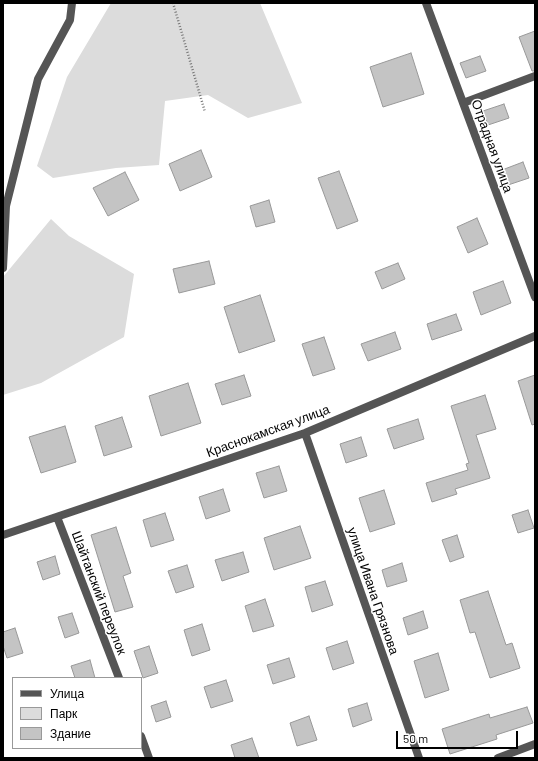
<!DOCTYPE html>
<html>
<head>
<meta charset="utf-8">
<style>
	body { margin:0 }
	#map { position:relative; width:538px; height:761px; overflow:hidden; background:#fff; font-family:Barlow,sans-serif }
	canvas { display:block }
	.frame { position:absolute; inset:0; border:4px solid #000; pointer-events:none }
	.legend { position:absolute; left:12px; top:677px; width:130px; height:72px; box-sizing:border-box; background:#fff; border:1px solid #999; margin:0; padding:5px 7px; list-style:none; font-size:12px; color:#000 }
	.legend li { display:flex; align-items:center; gap:8px; height:20px }
	.legend b { width:20px; border:1px solid #999 }
	.scale { position:absolute; left:396px; top:731px; width:122px; height:18px; box-sizing:border-box; border:2px solid #000; border-top:0; padding-left:5px; font-size:12px; line-height:14px; white-space:nowrap; color:#000; -webkit-text-stroke:3px #fff; paint-order:stroke }
</style>
</head>
<body>
<div id="map">
<canvas width="538" height="761"></canvas>
<div class="frame"></div>
<ul class="legend">
<li><b style="height:5px;background:#555"></b>Улица</li>
<li><b style="height:11px;background:#dcdcdc"></b>Парк</li>
<li><b style="height:11px;background:#c4c4c4"></b>Здание</li>
</ul>
<div class="scale">50 m</div>
</div>
<script>
const ctx = document.querySelector('canvas').getContext('2d');
ctx.lineJoin = 'round';
function paint(path, color) {
  ctx.fillStyle = color;
  ctx.fill(path, 'evenodd');
}
function poly(rows) {
  const path = new Path2D();
  for (const r of rows) {
    path.moveTo(r[0], r[1]);
    for (let i = 2; i < r.length; i += 2) path.lineTo(r[i], r[i + 1]);
  }
  return path;
}
function trace(path, color, width, dash) {
  ctx.strokeStyle = color;
  ctx.lineWidth = width;
  ctx.lineCap = dash ? 'butt' : 'round';
  ctx.setLineDash(dash || []);
  ctx.stroke(path);
}
function label(font, color, halo, rows, align = 'center') {
  ctx.font = font + ' Barlow,sans-serif';
  ctx.lineWidth = 3;
  ctx.setLineDash([]);
  ctx.textBaseline = 'middle';
  ctx.strokeStyle = halo;
  ctx.fillStyle = color;
  for (const [text, x, y, turn = 0] of rows) {
    ctx.save();
    ctx.translate(x, y);
    ctx.rotate((+turn || 0) * Math.PI / 180);
    ctx.textAlign = isNaN(turn) ? turn : align;
    if (halo) ctx.strokeText(text, 0, 0);
    ctx.fillText(text, 0, 0);
    ctx.restore();
  }
}
paint(poly([
	[111,3,260,3,302,103,248,118,208,95,165,101,159,165,116,168,53,178,37,166,67,77],
	[51,219,69,236,134,274,124,337,41,383,3,395,3,277]
]), '#dcdcdc');
const building = poly([
	[535,31,535,71,532,71,519,37,535,31],
	[411,53,424,94,383,107,370,67,411,53],
	[480,56,486,71,466,78,460,63,480,56],
	[504,104,509,118,488,125,483,111,504,104],
	[201,150,212,177,180,191,169,164,201,150],
	[523,162,529,178,508,185,502,170,523,162],
	[339,171,358,221,337,229,318,178,339,171],
	[125,172,139,200,108,216,93,188,125,172],
	[269,200,275,222,256,227,250,206,269,200],
	[477,218,488,244,468,253,457,227,477,218],
	[209,261,215,284,179,293,173,269,209,261],
	[398,263,405,279,382,289,375,272,398,263],
	[503,281,511,303,481,315,473,292,503,281],
	[260,295,275,341,239,353,224,307,260,295],
	[456,314,462,330,432,340,427,324,456,314],
	[395,332,401,349,368,361,361,344,395,332],
	[324,337,335,369,313,376,302,344,324,337],
	[244,375,251,396,222,405,215,384,244,375],
	[535,375,535,424,532,425,518,381,535,375],
	[188,383,201,423,161,436,149,396,188,383],
	[485,395,496,429,476,435,490,478,455,489,457,494,432,502,426,483,468,470,466,464,469,463,451,406,485,395],
	[122,417,132,447,104,456,95,426,122,417],
	[418,419,424,439,394,449,387,429,418,419],
	[65,426,76,462,41,473,29,437,65,426],
	[361,437,367,456,346,463,340,444,361,437],
	[279,466,287,491,264,498,256,473,279,466],
	[223,489,230,511,206,519,199,497,223,489],
	[384,490,395,524,370,532,359,498,384,490],
	[528,510,534,528,518,533,512,515,528,510],
	[165,513,174,540,151,547,143,520,165,513],
	[300,526,311,558,274,570,264,538,300,526],
	[116,527,131,573,123,576,133,607,115,612,91,535,116,527],
	[457,535,464,557,450,562,442,540,457,535],
	[243,552,249,572,222,581,215,560,243,552],
	[55,556,60,574,43,580,37,562,55,556],
	[402,563,407,581,387,587,382,570,402,563],
	[187,565,194,587,176,593,168,571,187,565],
	[325,581,333,605,312,612,305,587,325,581],
	[488,591,506,645,512,643,520,668,490,678,475,632,470,633,460,600,488,591],
	[265,599,274,626,253,632,245,606,265,599],
	[423,611,428,628,408,635,403,618,423,611],
	[72,613,79,633,65,638,58,617,72,613],
	[202,624,210,650,192,656,184,630,202,624],
	[15,628,23,653,7,658,3,646,3,632,15,628],
	[347,641,354,663,333,670,326,648,347,641],
	[149,646,158,673,143,678,134,651,149,646],
	[438,653,449,690,425,698,414,661,438,653],
	[289,658,295,677,273,684,267,665,289,658],
	[90,660,95,678,75,678,71,666,90,660],
	[226,680,233,701,211,708,204,687,226,680],
	[166,701,171,717,156,722,151,706,166,701],
	[367,703,372,720,353,727,348,709,367,703],
	[527,707,533,723,496,735,497,739,450,754,442,729,489,714,490,718,527,707],
	[309,716,317,740,297,746,290,723,309,716],
	[252,738,259,758,235,758,231,745,252,738]
]);
paint(building, '#c4c4c4');
trace(building, '#999', 1);
trace(poly([
	[173,3,205,112]
]), '#777', 2.5, [1, 2]);
trace(poly([
	[3,268,6,206,38,79,70,20,72,3]
]), '#555', 8);
trace(poly([
	[426,3,535,297],
	[463,103,535,76],
	[305,433,419,758],
	[57,517,119,678],
	[3,535,305,433,535,336],
	[141,736,149,758],
	[498,758,535,744]
]), '#555', 8);
label('13px', '#000', '#fff', [
	["Отрадная улица",492,146,70],
	["Краснокамская улица",268,431,-20],
	["улица Ивана Грязнова",373,591,71],
	["Шайтанский переулок",99,593,69]
]);
</script>
</body>
</html>
